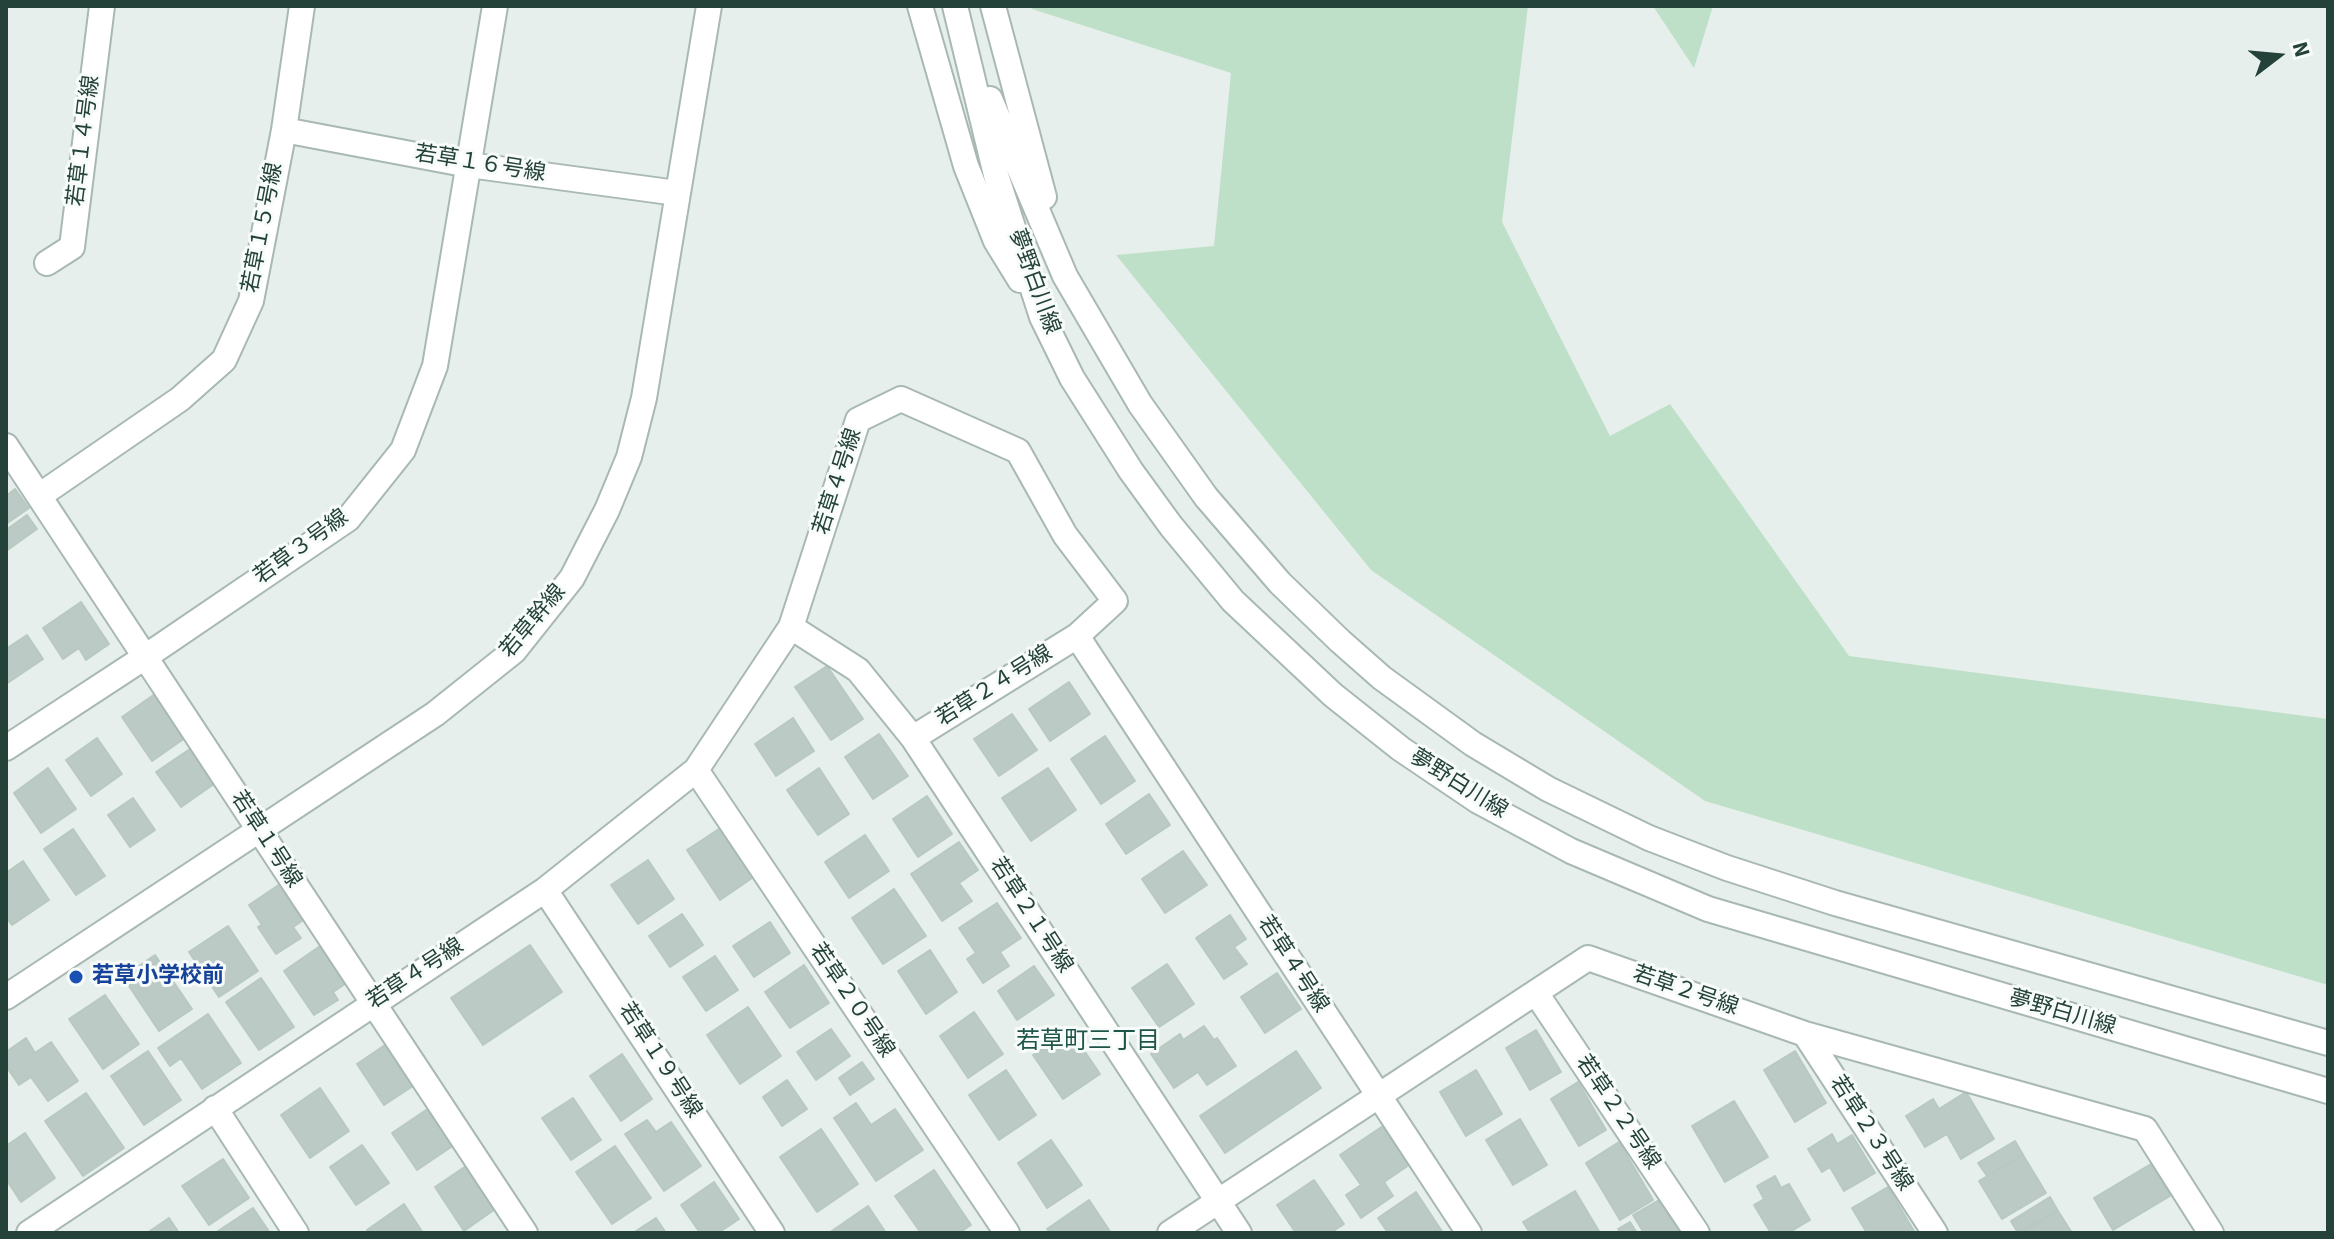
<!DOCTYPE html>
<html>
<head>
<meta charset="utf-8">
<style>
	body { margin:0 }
	#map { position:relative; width:2334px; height:1239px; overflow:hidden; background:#e6efeb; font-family:"Source Sans 3",sans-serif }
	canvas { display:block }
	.frame { position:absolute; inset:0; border:8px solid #24423a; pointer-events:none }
	.north { position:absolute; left:2238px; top:16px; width:80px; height:80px; -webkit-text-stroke:6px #f7fbf9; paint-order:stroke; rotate:74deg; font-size:22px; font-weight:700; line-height:32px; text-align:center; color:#24423a }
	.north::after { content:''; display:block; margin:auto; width:28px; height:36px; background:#24423a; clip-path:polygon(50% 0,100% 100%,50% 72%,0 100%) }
</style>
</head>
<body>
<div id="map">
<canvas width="2334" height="1239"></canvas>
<div class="frame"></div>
<div class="north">N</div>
</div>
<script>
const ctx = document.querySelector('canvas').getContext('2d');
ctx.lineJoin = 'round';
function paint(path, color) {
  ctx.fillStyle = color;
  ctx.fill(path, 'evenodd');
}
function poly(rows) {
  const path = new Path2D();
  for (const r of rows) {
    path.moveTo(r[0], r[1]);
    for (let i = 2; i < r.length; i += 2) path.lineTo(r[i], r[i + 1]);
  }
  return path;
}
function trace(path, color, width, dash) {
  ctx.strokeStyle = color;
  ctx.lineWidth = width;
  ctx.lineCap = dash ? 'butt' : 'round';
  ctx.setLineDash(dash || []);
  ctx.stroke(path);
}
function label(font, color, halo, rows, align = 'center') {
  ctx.font = font + ' "Source Sans 3","Noto Sans JP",sans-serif';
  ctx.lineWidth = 6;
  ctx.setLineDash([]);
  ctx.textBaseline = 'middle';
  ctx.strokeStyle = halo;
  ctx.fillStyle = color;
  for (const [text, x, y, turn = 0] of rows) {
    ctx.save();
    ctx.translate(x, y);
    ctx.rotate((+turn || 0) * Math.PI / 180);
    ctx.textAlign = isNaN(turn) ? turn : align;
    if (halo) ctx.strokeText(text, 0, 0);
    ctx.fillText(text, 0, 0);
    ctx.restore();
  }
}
paint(poly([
	[1031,6,1528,6,1502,222,1610,436,1670,404,1849,656,2328,719,2328,985,1705,801,1371,570,1116,255,1214,246,1231,73,1032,9],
	[1653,6,1713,6,1694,68]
]), '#bfe0c8');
const building = poly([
	[15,489,29,508,6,524,6,496,15,489],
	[27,515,37,529,6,551,6,530,27,515],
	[81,602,109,644,86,660,79,648,63,659,43,628,81,602],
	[27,635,43,659,6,684,6,649,27,635],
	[827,666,863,719,831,740,795,687,827,666],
	[1069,682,1090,714,1050,741,1029,709,1069,682],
	[155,694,185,738,152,761,122,717,155,694],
	[1012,714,1037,750,999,776,974,739,1012,714],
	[793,718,814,751,776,776,755,744,793,718],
	[879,734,908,776,873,799,845,757,879,734],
	[1105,736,1135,781,1101,804,1071,759,1105,736],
	[97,738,122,774,91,796,66,760,97,738],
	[190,749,214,784,181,807,156,772,190,749],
	[48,768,76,809,41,833,14,793,48,768],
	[819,768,849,814,818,835,787,790,819,768],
	[1048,768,1076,810,1031,841,1002,798,1048,768],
	[1149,794,1170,825,1126,854,1106,824,1149,794],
	[927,796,952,834,918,857,893,819,927,796],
	[133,798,155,830,130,847,108,815,133,798],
	[722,827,755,876,720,900,687,850,722,827],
	[73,829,105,876,76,895,44,849,73,829],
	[865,835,889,871,849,898,825,862,865,835],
	[959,842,978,870,959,883,972,901,942,921,911,874,959,842],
	[1183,851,1207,885,1165,913,1142,879,1183,851],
	[648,860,674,899,638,924,611,885,648,860],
	[23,861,49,900,12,925,6,917,6,873,23,861],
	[283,882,308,917,293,927,301,938,276,954,258,927,262,925,249,905,283,882],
	[894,889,926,936,883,964,852,918,894,889],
	[997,903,1021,938,1000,952,1009,966,983,983,967,959,976,953,959,928,997,903],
	[682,914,703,945,670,967,649,936,682,914],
	[1230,915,1246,939,1234,947,1247,964,1224,979,1196,938,1230,915],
	[770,922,790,953,754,977,733,946,770,922],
	[228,926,258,971,219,997,189,952,228,926],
	[323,944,348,982,333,992,338,1000,314,1015,284,971,323,944],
	[530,945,562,992,483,1045,451,998,530,945],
	[930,950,957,992,926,1014,898,971,930,950],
	[155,955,192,1009,159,1031,123,977,155,955],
	[715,956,738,990,706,1011,683,977,715,956],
	[1167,964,1194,1004,1159,1027,1132,988,1167,964],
	[804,965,829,1003,790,1028,765,992,804,965],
	[1034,966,1054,995,1017,1020,998,991,1034,966],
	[1277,973,1301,1009,1265,1033,1241,997,1277,973],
	[261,978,294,1027,259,1050,226,1002,261,978],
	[105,995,139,1044,103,1069,69,1019,105,995],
	[748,1007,781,1056,740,1084,707,1035,748,1007],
	[974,1012,1003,1054,968,1078,940,1036,974,1012],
	[208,1014,241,1063,202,1089,181,1058,170,1066,158,1048,208,1014],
	[1204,1026,1214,1040,1217,1038,1236,1066,1207,1085,1198,1072,1174,1088,1151,1054,1180,1034,1183,1040,1204,1026],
	[831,1029,850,1056,816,1080,797,1052,831,1029],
	[1070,1030,1100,1074,1063,1099,1033,1055,1070,1030],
	[1536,1030,1561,1072,1530,1090,1506,1048,1536,1030],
	[26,1038,35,1053,51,1042,78,1081,48,1101,31,1077,19,1085,6,1066,6,1052,26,1038],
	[388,1043,416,1084,384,1105,357,1064,388,1043],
	[148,1051,181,1100,144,1125,111,1076,148,1051],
	[1296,1051,1321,1088,1225,1153,1200,1116,1296,1051],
	[1795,1051,1826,1103,1795,1122,1764,1070,1795,1051],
	[622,1054,652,1099,621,1121,590,1076,622,1054],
	[862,1062,874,1079,850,1095,839,1078,862,1062],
	[1006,1070,1036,1115,999,1140,969,1095,1006,1070],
	[1476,1070,1502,1114,1466,1136,1440,1092,1476,1070],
	[787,1080,807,1109,782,1126,763,1097,787,1080],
	[1578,1082,1606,1130,1579,1146,1551,1099,1578,1082],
	[320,1088,349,1131,310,1158,281,1115,320,1088],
	[1966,1092,1994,1139,1961,1159,1947,1134,1925,1147,1906,1116,1933,1099,1939,1109,1966,1092],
	[86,1093,124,1148,83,1176,45,1121,86,1093],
	[573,1098,601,1140,571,1160,542,1118,573,1098],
	[1734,1101,1768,1157,1725,1182,1692,1126,1734,1101],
	[856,1103,871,1125,895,1109,923,1150,876,1181,834,1118,856,1103],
	[429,1108,454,1145,417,1170,392,1133,429,1108],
	[1520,1119,1547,1165,1513,1185,1486,1140,1520,1119],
	[647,1120,656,1132,671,1122,701,1166,664,1191,625,1134,647,1120],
	[1383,1126,1409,1165,1384,1182,1393,1196,1361,1218,1346,1195,1361,1185,1340,1155,1383,1126],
	[821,1129,858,1184,817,1212,780,1157,821,1129],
	[25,1133,55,1178,21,1202,6,1179,6,1146,25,1133],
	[1832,1134,1837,1144,1852,1135,1875,1173,1844,1191,1830,1167,1822,1172,1808,1149,1832,1134],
	[1051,1140,1082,1185,1047,1208,1018,1163,1051,1140],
	[2015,1141,2023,1155,1987,1176,1978,1163,2015,1141],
	[1619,1142,1653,1200,1620,1220,1586,1163,1619,1142],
	[362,1145,389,1183,356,1205,330,1167,362,1145],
	[615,1146,651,1198,612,1224,576,1172,615,1146],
	[2023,1155,2046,1193,2002,1219,1979,1181,2023,1155],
	[223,1159,249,1198,209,1225,182,1186,223,1159],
	[469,1164,498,1207,464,1231,435,1187,469,1164],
	[2151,1164,2170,1196,2113,1230,2094,1198,2151,1164],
	[934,1170,971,1225,959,1233,921,1233,895,1196,934,1170],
	[1775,1176,1781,1188,1789,1184,1810,1220,1788,1233,1771,1233,1754,1205,1764,1199,1757,1186,1775,1176],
	[1314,1180,1344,1224,1330,1233,1296,1233,1277,1205,1314,1180],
	[714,1182,739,1219,718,1233,700,1233,681,1205,714,1182],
	[1888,1187,1915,1233,1867,1233,1852,1208,1888,1187],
	[1575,1191,1600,1233,1530,1233,1523,1222,1575,1191],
	[1416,1192,1443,1233,1388,1233,1378,1218,1416,1192],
	[2050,1197,2058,1211,2018,1233,2011,1221,2050,1197],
	[1661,1199,1681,1233,1644,1233,1633,1215,1661,1199],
	[1089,1200,1111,1233,1050,1233,1047,1229,1089,1200],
	[404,1204,423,1233,369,1233,367,1230,404,1204],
	[868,1206,886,1233,829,1233,868,1206],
	[253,1208,270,1233,220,1233,218,1231,253,1208],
	[2058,1211,2072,1233,2021,1233,2058,1211],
	[169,1218,179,1233,147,1233,169,1218],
	[656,1218,666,1233,633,1233,656,1218],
	[1630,1222,1637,1233,1621,1233,1618,1229,1630,1222]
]);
paint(building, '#bbcac4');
trace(building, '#b8c9c2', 2);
const minor = poly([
	[284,130,469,165,677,193],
	[47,263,72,247,102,6],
	[6,446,525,1233],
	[39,496,180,399,224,360,251,301,284,130,302,6],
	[791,627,858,670,913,738,1239,1233],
	[913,738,1077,636],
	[6,748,145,657,348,519,403,450,435,366,495,6],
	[696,770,1007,1233],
	[545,890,772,1233],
	[1536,993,1697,1233],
	[1805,1034,1935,1233],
	[215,1108,296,1233],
	[29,1233,545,890,696,770,791,627,858,420,901,399,1018,451,1065,535,1115,601,1077,636,1469,1233],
	[1170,1233,1588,958,1805,1034,2145,1129,2211,1233]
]);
const tertiary = poly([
	[920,6,966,166,996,241,1020,280],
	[955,6,996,175,1042,317,1072,378,1131,471,1171,526,1233,601,1333,695,1401,749,1478,801,1571,851,1708,909,2328,1091],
	[993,6,1044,197],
	[990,99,1065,276,1140,404,1206,497,1280,583,1340,641,1382,678,1473,744,1548,789,1649,838,1727,868,1835,903,2328,1043],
	[6,997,435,714,514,651,572,578,607,510,629,457,644,398,709,6]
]);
trace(minor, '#a8b8b2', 28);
trace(tertiary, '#a8b8b2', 28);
trace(minor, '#fff', 24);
trace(tertiary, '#fff', 24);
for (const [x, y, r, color] of [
	[76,977,8,"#1a4fb4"]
]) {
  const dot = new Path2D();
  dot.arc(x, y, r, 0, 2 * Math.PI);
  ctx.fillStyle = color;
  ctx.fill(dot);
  trace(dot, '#f7fbf9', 3);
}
label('22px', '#24423a', '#f7fbf9', [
	["若草１４号線",85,141,-83],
	["若草１６号線",480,165,9],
	["若草１５号線",264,228,-79],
	["夢野白川線",1033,282,70],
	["若草４号線",839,482,-72],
	["若草３号線",302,548,-36],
	["若草幹線",534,622,-50],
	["若草２４号線",995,687,-32],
	["夢野白川線",1458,785,32],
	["若草１号線",265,840,57],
	["若草２１号線",1030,916,57],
	["若草４号線",1292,965,57],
	["若草４号線",416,975,-33],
	["若草２号線",1685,992,19],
	["若草２０号線",851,1001,56],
	["夢野白川線",2062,1014,16],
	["若草１９号線",659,1061,57],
	["若草２２号線",1617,1113,56],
	["若草２３号線",1870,1134,57]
]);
label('bold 22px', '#164399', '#f7fbf9', [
	["若草小学校前",92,977]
], 'left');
label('24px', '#1f5548', '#f7fbf9', [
	["若草町三丁目",1088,1043]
]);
</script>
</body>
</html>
